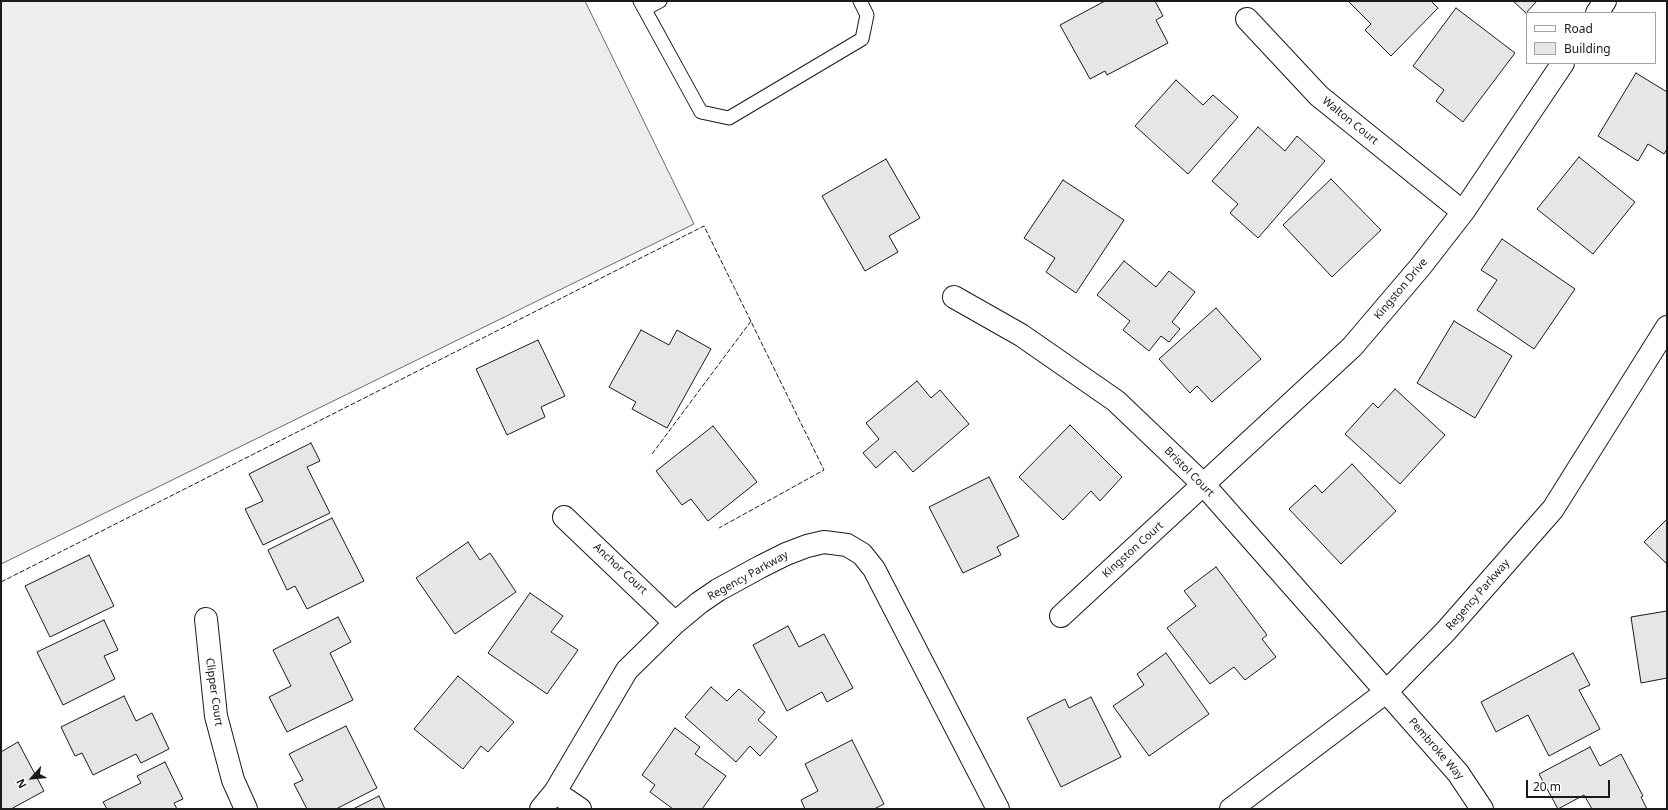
<!DOCTYPE html>
<html>
<head>
<meta charset="utf-8">
<style>
	body { margin:0 }
	#map { position:relative; width:1668px; height:810px; overflow:hidden; background:#fff; font-family:"Noto Sans",sans-serif }
	canvas { display:block }
	.frame { position:absolute; inset:0; border:2px solid #1a1a1a; pointer-events:none }
	.legend { position:absolute; left:1526px; top:12px; width:130px; height:52px; box-sizing:border-box; background:#fff; border:1px solid #a3a3a3; margin:0; padding:5px 7px; list-style:none; font-size:12px; color:#1a1a1a }
	.legend li { display:flex; align-items:center; gap:8px; height:20px }
	.legend b { width:20px; border:1px solid #a3a3a3 }
	.north { position:absolute; left:12px; top:758px; width:40px; height:40px; -webkit-text-stroke:3px #fff; paint-order:stroke; rotate:243deg; font-size:11px; font-weight:700; line-height:16px; text-align:center; color:#1a1a1a }
	.north::after { content:''; display:block; margin:auto; width:14px; height:18px; background:#1a1a1a; clip-path:polygon(50% 0,100% 100%,50% 72%,0 100%) }
	.scale { position:absolute; left:1526px; top:780px; width:84px; height:18px; box-sizing:border-box; border:2px solid #1a1a1a; border-top:0; padding-left:5px; font-size:12px; line-height:14px; white-space:nowrap; color:#1a1a1a; -webkit-text-stroke:3px #fff; paint-order:stroke }
</style>
</head>
<body>
<div id="map">
<canvas width="1668" height="810"></canvas>
<div class="frame"></div>
<ul class="legend">
<li><b style="height:5px;background:#fff"></b>Road</li>
<li><b style="height:11px;background:#e6e6e6"></b>Building</li>
</ul>
<div class="north">N</div>
<div class="scale">20 m</div>
</div>
<script>
const ctx = document.querySelector('canvas').getContext('2d');
ctx.lineJoin = 'round';
function paint(path, color) {
  ctx.fillStyle = color;
  ctx.fill(path, 'evenodd');
}
function poly(rows) {
  const path = new Path2D();
  for (const r of rows) {
    path.moveTo(r[0], r[1]);
    for (let i = 2; i < r.length; i += 2) path.lineTo(r[i], r[i + 1]);
  }
  return path;
}
function trace(path, color, width, dash) {
  ctx.strokeStyle = color;
  ctx.lineWidth = width;
  ctx.lineCap = dash ? 'butt' : 'round';
  ctx.setLineDash(dash || []);
  ctx.stroke(path);
}
function label(font, color, halo, rows, align = 'center') {
  ctx.font = font + ' "Noto Sans",sans-serif';
  ctx.lineWidth = 3;
  ctx.setLineDash([]);
  ctx.textBaseline = 'middle';
  ctx.strokeStyle = halo;
  ctx.fillStyle = color;
  for (const [text, x, y, turn = 0] of rows) {
    ctx.save();
    ctx.translate(x, y);
    ctx.rotate((+turn || 0) * Math.PI / 180);
    ctx.textAlign = isNaN(turn) ? turn : align;
    if (halo) ctx.strokeText(text, 0, 0);
    ctx.fillText(text, 0, 0);
    ctx.restore();
  }
}
const built = poly([
	[1,1,585,1,694,224,1,564,1,1]
]);
paint(built, '#ededed');
trace(built, '#6a6a6a', 1);
const building = poly([
	[1105,1,1155,1,1163,16,1156,20,1168,43,1107,75,1105,71,1090,79,1060,25,1105,1],
	[1348,1,1431,1,1438,8,1391,56,1365,30,1371,24,1348,1],
	[1513,1,1537,1,1526,13,1513,1],
	[1456,8,1515,53,1463,122,1436,101,1444,90,1413,66,1456,8],
	[1636,73,1667,92,1667,149,1664,154,1648,144,1638,161,1598,136,1636,73],
	[1176,80,1203,105,1213,95,1238,117,1188,174,1135,126,1176,80],
	[1258,127,1285,151,1297,136,1325,161,1258,238,1230,213,1238,204,1212,181,1258,127],
	[1579,157,1635,202,1593,254,1537,209,1579,157],
	[886,159,920,218,889,236,898,252,865,271,822,196,886,159],
	[1331,179,1381,230,1332,277,1283,225,1331,179],
	[1063,180,1124,220,1076,293,1046,272,1055,258,1024,238,1063,180],
	[1502,239,1575,289,1534,349,1477,310,1497,280,1481,270,1502,239],
	[1124,261,1156,287,1169,271,1195,292,1172,322,1180,329,1169,342,1161,336,1149,351,1123,330,1130,321,1097,295,1124,261],
	[1216,308,1261,359,1212,402,1197,386,1190,393,1159,359,1216,308],
	[1454,321,1512,356,1475,418,1417,383,1454,321],
	[641,330,669,345,677,330,711,349,667,428,632,409,636,402,609,387,641,330],
	[538,340,565,396,541,407,545,417,507,435,476,369,538,340],
	[917,381,931,398,940,390,969,424,913,472,895,451,876,468,863,453,879,439,866,423,917,381],
	[1395,389,1445,435,1400,484,1345,434,1373,403,1378,408,1395,389],
	[1070,425,1122,477,1100,501,1091,491,1063,520,1019,477,1070,425],
	[713,426,757,482,708,521,691,499,682,505,656,471,713,426],
	[311,443,320,461,307,467,330,513,263,545,245,509,263,501,249,474,311,443],
	[1352,464,1396,511,1341,564,1289,509,1315,485,1322,493,1352,464],
	[989,477,1019,536,997,547,1001,555,963,573,929,507,989,477],
	[332,518,364,581,307,609,295,586,287,590,268,550,332,518],
	[1667,519,1667,564,1644,542,1667,519],
	[468,542,480,560,490,553,516,592,455,634,416,578,468,542],
	[89,555,114,606,50,637,25,586,89,555],
	[1216,567,1267,635,1262,639,1276,657,1245,680,1234,667,1210,684,1167,628,1196,606,1184,591,1216,567],
	[530,593,563,616,551,632,578,650,547,694,488,653,530,593],
	[1667,611,1667,678,1641,683,1631,617,1667,611],
	[338,617,351,642,330,653,353,700,287,732,269,697,291,686,273,650,338,617],
	[104,620,118,650,104,656,115,679,63,705,37,652,104,620],
	[788,626,799,647,824,634,853,688,827,702,822,692,787,711,753,645,788,626],
	[1166,653,1209,714,1149,756,1113,706,1144,685,1137,674,1166,653],
	[1573,653,1590,685,1579,690,1600,729,1549,756,1528,715,1496,732,1481,702,1573,653],
	[458,676,514,722,488,752,481,746,463,769,414,729,458,676],
	[711,687,727,701,739,689,765,712,758,720,777,737,760,756,750,746,736,762,685,717,711,687],
	[124,696,136,721,152,713,169,749,141,763,136,754,93,775,82,753,75,756,61,727,124,696],
	[1091,697,1121,757,1061,787,1027,718,1065,699,1069,708,1091,697],
	[346,726,377,788,336,809,307,809,294,784,303,780,289,754,346,726],
	[675,728,700,747,695,754,726,776,702,809,673,809,650,792,655,785,642,775,675,728],
	[852,740,884,804,874,809,805,809,801,800,818,791,805,764,852,740],
	[18,742,44,791,11,809,1,809,1,752,18,742],
	[1590,747,1600,766,1621,754,1643,796,1641,797,1647,809,1592,809,1584,795,1558,809,1539,774,1590,747],
	[165,762,183,799,174,803,177,809,107,809,103,802,141,783,137,776,165,762],
	[379,796,385,809,353,809,379,796]
]);
paint(building, '#e6e6e6');
trace(building, '#1a1a1a', 1);
const service = poly([
	[640,1,701,112,729,118,862,39,867,15,860,1],
	[645,9,660,1]
]);
const minor = poly([
	[1597,13,1605,1],
	[1247,19,1319,96,1463,212],
	[954,297,1021,335,1116,401,1204,485,1458,773,1482,809],
	[564,517,675,623],
	[1061,616,1352,347,1421,266,1463,212,1563,63],
	[206,619,216,716,233,780,246,809],
	[555,792,580,809],
	[541,809,555,792,627,670,675,623,699,603,718,590,760,567,786,554,807,546,824,542,847,545,862,554,874,569,998,809],
	[1231,809,1386,692,1446,631,1553,509,1667,327]
]);
trace(service, '#1a1a1a', 15);
trace(minor, '#1a1a1a', 24);
trace(service, '#fff', 13);
trace(minor, '#fff', 22);
trace(poly([
	[652,454,751,321],
	[1,582,704,226,824,470,719,528]
]), '#1a1a1a', 1, [5, 2]);
label('11px', '#1a1a1a', '#fff', [
	["Walton Court",1350,121,39],
	["Kingston Drive",1401,289,-50],
	["Bristol Court",1189,472,45],
	["Kingston Court",1133,550,-42],
	["Anchor Court",620,569,43],
	["Regency Parkway",748,576,-29],
	["Regency Parkway",1478,595,-49],
	["Clipper Court",214,692,82],
	["Pembroke Way",1436,749,49]
]);
</script>
</body>
</html>
